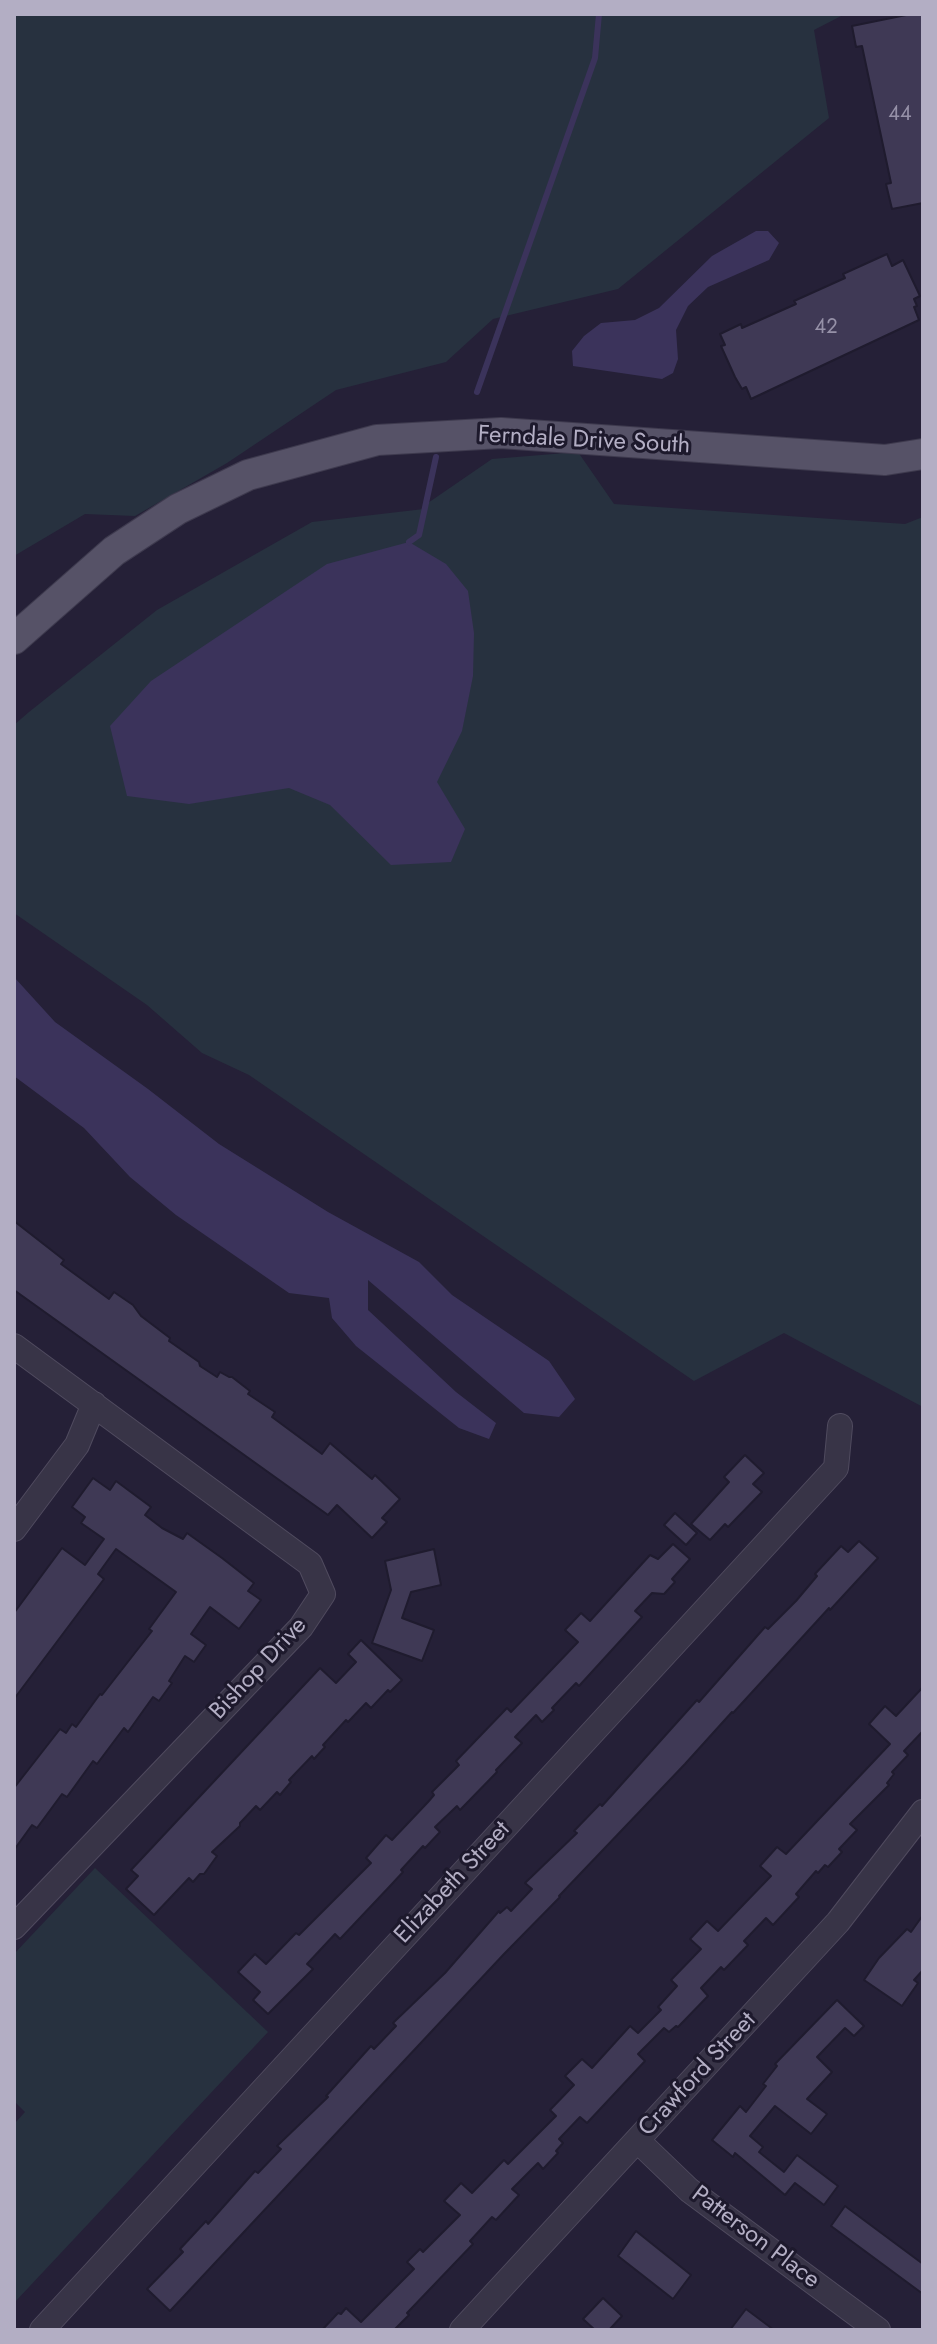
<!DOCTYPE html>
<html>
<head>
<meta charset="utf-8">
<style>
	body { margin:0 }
	#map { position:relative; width:937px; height:2344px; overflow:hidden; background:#252037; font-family:Jost,sans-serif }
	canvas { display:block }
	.frame { position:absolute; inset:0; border:16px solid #b3aec4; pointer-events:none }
</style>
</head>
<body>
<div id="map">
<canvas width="937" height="2344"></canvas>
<div class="frame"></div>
</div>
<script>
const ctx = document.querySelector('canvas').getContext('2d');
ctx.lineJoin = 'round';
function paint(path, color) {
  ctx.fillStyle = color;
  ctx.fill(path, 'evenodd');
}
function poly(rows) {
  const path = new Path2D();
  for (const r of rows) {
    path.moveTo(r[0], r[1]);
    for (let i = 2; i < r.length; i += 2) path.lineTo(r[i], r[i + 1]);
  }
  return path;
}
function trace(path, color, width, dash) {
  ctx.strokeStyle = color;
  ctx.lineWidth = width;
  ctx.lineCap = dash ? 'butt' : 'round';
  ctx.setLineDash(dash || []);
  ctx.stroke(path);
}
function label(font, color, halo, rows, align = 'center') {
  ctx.font = font + ' Jost,sans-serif';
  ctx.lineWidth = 6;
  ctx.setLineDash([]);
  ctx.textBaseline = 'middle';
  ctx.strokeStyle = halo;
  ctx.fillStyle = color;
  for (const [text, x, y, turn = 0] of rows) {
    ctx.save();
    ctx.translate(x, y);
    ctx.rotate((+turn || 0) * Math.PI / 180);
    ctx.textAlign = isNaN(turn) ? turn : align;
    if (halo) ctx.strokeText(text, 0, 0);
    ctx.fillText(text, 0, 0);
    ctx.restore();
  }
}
paint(poly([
	[14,14,845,14,814,30,829,118,618,289,493,319,446,362,336,390,227,463,135,516,85,514,14,556],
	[578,452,614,504,905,524,923,517,923,1407,784,1333,694,1381,249,1075,202,1053,147,1005,14,913,14,725,29,712,157,610,312,522,424,509,425,505,492,459],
	[95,1868,268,2032,14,2303,14,2124,25,2112,14,2101,14,1954]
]), '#27313f');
paint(poly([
	[756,231,768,231,779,243,769,260,708,287,688,306,676,330,678,359,673,373,662,379,573,366,572,351,584,336,601,323,635,320,659,308,712,256],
	[409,542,446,564,468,591,474,633,473,676,462,731,437,782,465,829,451,862,391,865,330,805,289,788,189,804,127,796,110,726,151,681,327,564],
	[14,977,55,1022,148,1089,219,1144,328,1212,419,1262,452,1295,549,1361,575,1399,559,1417,524,1413,368,1280,368,1310,456,1392,496,1423,489,1439,459,1428,356,1346,332,1318,329,1298,289,1293,176,1215,130,1177,84,1128,14,1076]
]), '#3b335b');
trace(poly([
	[477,392,595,58,599,14],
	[409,542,419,535,436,457]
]), '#3b335b', 6);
const building = poly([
	[911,14,923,14,923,203,892,209,886,184,891,183,862,46,856,47,852,26,911,14],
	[887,254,892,266,903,260,920,296,914,299,917,306,914,307,919,320,751,399,746,387,742,389,735,377,721,346,725,345,720,334,741,324,742,328,796,304,794,301,845,278,843,274,887,254],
	[14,1221,64,1260,61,1264,109,1299,114,1292,133,1305,141,1316,170,1338,169,1341,199,1362,200,1366,217,1377,220,1372,229,1377,232,1377,250,1391,248,1394,275,1412,272,1417,322,1454,330,1443,372,1479,375,1475,400,1499,382,1518,387,1522,372,1538,337,1505,328,1515,14,1290,14,1221],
	[745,1455,764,1473,753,1484,762,1492,728,1527,725,1524,710,1540,691,1524,729,1482,724,1477,745,1455],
	[93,1478,110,1490,116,1481,151,1507,145,1515,162,1528,183,1539,187,1533,222,1558,254,1583,248,1591,261,1600,239,1629,210,1607,191,1634,206,1645,194,1662,185,1656,169,1681,172,1683,159,1701,153,1697,128,1732,124,1728,97,1764,93,1761,67,1797,62,1794,37,1828,32,1825,14,1850,14,1788,60,1729,66,1733,72,1724,76,1727,100,1694,102,1695,152,1631,149,1629,176,1592,116,1549,98,1574,104,1579,14,1699,14,1613,62,1548,85,1565,104,1539,81,1523,85,1517,72,1507,93,1478],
	[675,1513,697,1533,686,1545,664,1525,675,1513],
	[859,1541,878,1558,830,1610,829,1608,733,1713,732,1712,685,1764,559,1896,560,1897,504,1954,170,2311,147,2289,183,2252,180,2249,206,2221,208,2224,255,2171,258,2173,281,2149,277,2146,328,2097,326,2096,371,2046,374,2049,396,2026,393,2023,445,1973,499,1911,500,1913,507,1907,511,1911,532,1889,525,1883,577,1833,574,1831,600,1804,602,1806,697,1700,699,1702,765,1627,768,1629,796,1601,817,1576,815,1574,841,1546,848,1552,859,1541],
	[673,1544,690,1559,672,1579,675,1582,664,1594,652,1593,635,1611,642,1617,579,1686,576,1683,552,1708,554,1710,542,1722,536,1715,515,1737,522,1743,496,1770,497,1772,460,1810,457,1806,435,1827,440,1832,425,1848,423,1846,401,1870,403,1872,391,1885,340,1939,335,1934,307,1964,313,1969,268,2014,253,2000,260,1992,238,1972,255,1954,266,1964,296,1933,299,1935,371,1863,366,1858,386,1835,392,1840,428,1802,434,1795,432,1792,459,1765,456,1761,507,1708,511,1712,578,1642,565,1630,581,1613,590,1621,650,1555,658,1559,673,1544],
	[434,1549,441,1585,411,1592,402,1618,434,1630,422,1661,372,1643,391,1590,385,1561,434,1549],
	[361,1640,402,1680,390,1692,388,1690,371,1708,366,1703,348,1722,346,1720,323,1745,325,1747,314,1759,312,1756,289,1780,291,1782,280,1795,277,1792,260,1810,256,1806,240,1823,240,1826,212,1852,217,1856,204,1874,200,1874,193,1882,189,1878,154,1915,126,1889,138,1876,131,1870,320,1668,336,1683,356,1662,348,1654,361,1640],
	[923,1687,923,1731,904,1751,908,1755,892,1772,894,1774,887,1783,889,1785,850,1824,857,1830,839,1849,842,1852,828,1867,825,1865,818,1873,816,1871,796,1894,799,1897,773,1925,766,1918,744,1941,748,1945,724,1970,721,1967,701,1988,708,1996,678,2027,676,2026,669,2032,664,2028,638,2054,645,2061,587,2123,580,2117,559,2139,563,2143,556,2151,558,2153,543,2169,538,2163,512,2189,519,2195,496,2220,492,2217,470,2241,473,2244,407,2313,409,2315,394,2330,322,2330,338,2313,341,2314,346,2308,361,2322,414,2269,407,2262,420,2249,423,2252,460,2215,444,2201,461,2183,472,2193,504,2160,508,2164,556,2116,550,2110,574,2085,565,2076,582,2059,592,2068,630,2026,638,2033,661,2010,658,2007,677,1986,671,1980,701,1949,690,1939,707,1921,718,1931,771,1876,760,1866,777,1847,786,1854,890,1744,869,1724,885,1706,896,1716,923,1687],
	[923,1915,923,1970,914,1980,918,1983,902,2006,864,1980,879,1958,907,1929,911,1932,923,1915],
	[837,2000,864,2026,854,2036,845,2028,817,2057,832,2072,807,2099,827,2114,811,2134,775,2106,750,2136,763,2147,759,2152,784,2172,797,2155,838,2186,824,2205,795,2183,785,2195,735,2153,733,2157,712,2140,740,2106,746,2112,766,2086,763,2084,777,2066,775,2064,837,2000],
	[845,2206,923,2264,923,2294,831,2226,845,2206],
	[636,2231,691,2275,673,2299,618,2256,636,2231],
	[603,2298,622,2316,609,2330,595,2330,583,2319,603,2298],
	[746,2309,774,2330,730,2330,746,2309]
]);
paint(building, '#3f3955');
trace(building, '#1f1b2e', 2);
const minor = poly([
	[14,1346,310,1564,323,1594,301,1627,14,1927],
	[14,1529,77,1445,94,1404],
	[638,2141,689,2190,878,2330],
	[42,2330,836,1468,840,1426],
	[462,2330,838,1922,923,1812]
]);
const major = poly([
	[14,639,114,551,178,509,248,475,377,440,501,433,885,460,923,454]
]);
trace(minor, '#504b5f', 26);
trace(major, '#3e3a4e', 32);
trace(minor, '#383447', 24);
trace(major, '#565267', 30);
label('20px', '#9691a8', null, [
	["44",900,115],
	["42",826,328]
]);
label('24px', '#b3aec4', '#1d192c', [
	["Ferndale Drive South",584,441,3],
	["Bishop Drive",259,1669,-47],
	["Elizabeth Street",453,1883,-47],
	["Crawford Street",698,2075,-47],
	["Patterson Place",755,2238,37]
]);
</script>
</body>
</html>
